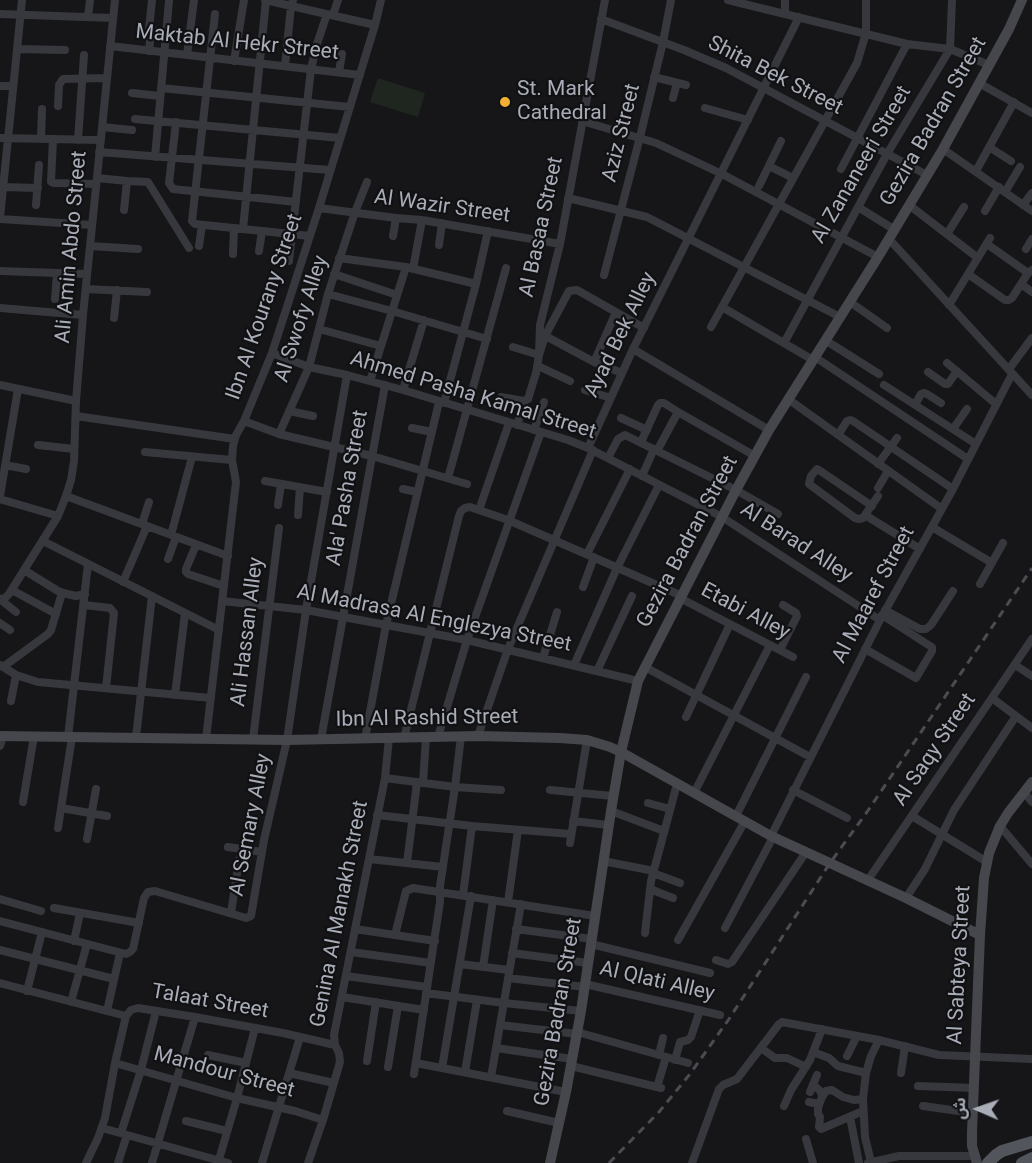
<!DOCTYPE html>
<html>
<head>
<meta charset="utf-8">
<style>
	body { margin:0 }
	#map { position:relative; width:1032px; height:1163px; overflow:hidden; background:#161618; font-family:Roboto,"Noto Sans Arabic",sans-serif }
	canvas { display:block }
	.north { position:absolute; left:948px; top:1079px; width:60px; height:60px; -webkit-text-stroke:4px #111113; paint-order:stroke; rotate:272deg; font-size:16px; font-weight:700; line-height:24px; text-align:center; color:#a8adb8 }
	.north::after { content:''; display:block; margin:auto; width:21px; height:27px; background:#a8adb8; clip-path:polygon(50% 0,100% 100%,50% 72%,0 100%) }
</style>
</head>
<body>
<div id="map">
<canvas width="1032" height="1163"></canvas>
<div class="north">ش</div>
</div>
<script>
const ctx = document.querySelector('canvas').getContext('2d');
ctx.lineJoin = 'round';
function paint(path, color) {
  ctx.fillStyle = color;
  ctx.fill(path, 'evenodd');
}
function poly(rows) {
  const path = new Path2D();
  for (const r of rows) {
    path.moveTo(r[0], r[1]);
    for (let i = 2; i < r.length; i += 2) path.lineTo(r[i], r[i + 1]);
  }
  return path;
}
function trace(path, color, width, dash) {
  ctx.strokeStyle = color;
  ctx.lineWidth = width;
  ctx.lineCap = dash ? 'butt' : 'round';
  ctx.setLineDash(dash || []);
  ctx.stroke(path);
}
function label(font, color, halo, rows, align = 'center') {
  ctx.font = font + ' Roboto,sans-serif';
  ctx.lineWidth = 4.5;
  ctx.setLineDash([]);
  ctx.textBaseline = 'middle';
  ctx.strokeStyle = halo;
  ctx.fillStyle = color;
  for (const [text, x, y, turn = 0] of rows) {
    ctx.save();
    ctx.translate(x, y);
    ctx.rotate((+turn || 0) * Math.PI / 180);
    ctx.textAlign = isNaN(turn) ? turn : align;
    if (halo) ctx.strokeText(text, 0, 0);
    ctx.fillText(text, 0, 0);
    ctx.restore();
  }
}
paint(poly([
	[378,78,425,93,418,117,370,102]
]), '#1e261f');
trace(poly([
	[152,0,149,29,151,31,166,32],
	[265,0,375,25],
	[728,0,907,44,950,49,989,65],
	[0,14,113,18],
	[215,14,192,221,195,224,310,236],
	[785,14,785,0],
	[333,15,338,0],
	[88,17,90,0],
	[601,19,684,50,726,68,927,175],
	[110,46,360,75],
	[17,49,65,50],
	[149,51,151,31],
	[187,55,194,0],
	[234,61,244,0],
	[285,66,291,6,293,0],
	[339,72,342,54],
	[654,77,686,85],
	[979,83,1032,113],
	[0,86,13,86],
	[161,88,350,107],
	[132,93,160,96],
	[673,98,677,83],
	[58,106,59,85,63,79,107,78],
	[705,108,748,120],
	[135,119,340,138],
	[582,121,656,143,722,174,878,257],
	[176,122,169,183,173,189,296,202],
	[102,127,132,130],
	[0,138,101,140],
	[41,139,42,109],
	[53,139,51,182,54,183,96,184],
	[78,140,84,55],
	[989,147,1011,161],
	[943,149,1032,211],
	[99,152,330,170],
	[155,157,169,1],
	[769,166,793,178],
	[841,169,907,44],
	[976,171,1014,102],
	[97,178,127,181,148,182,189,248],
	[759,186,781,141],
	[3,187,38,188],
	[1005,192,1020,167],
	[568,198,647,217,840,317],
	[36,205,39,165],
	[909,205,978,258],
	[1023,205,1032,193],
	[858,207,895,230],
	[319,208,396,218,422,220,560,244],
	[124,210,127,181],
	[985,211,999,187],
	[0,218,22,0],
	[0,219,92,225],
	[243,229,266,0],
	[947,234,964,207],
	[393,236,396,218],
	[889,239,1032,395],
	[987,244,1028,273],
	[439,245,442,223],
	[90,246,138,249],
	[199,246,202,225],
	[1026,249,1032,239],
	[259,251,262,231],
	[233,254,234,228],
	[339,258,406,267,476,284],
	[289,261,311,69,317,44,327,14],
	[413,269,422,220],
	[0,271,87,274],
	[334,274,397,295],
	[968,274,1005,300,1009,300,1012,298,1028,273,1032,270],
	[604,275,640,137,663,42,671,0],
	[1021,284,1032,292],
	[86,289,147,292],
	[328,294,392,311,487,339],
	[55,299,57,273],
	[850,302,887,328],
	[949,305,990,238],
	[722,307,813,360],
	[0,308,83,315],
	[114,318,117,290],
	[711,327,857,63,866,33,866,0],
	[319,329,381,346],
	[540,333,594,362,622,373],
	[825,340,879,374],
	[784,343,887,154,950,49,952,0],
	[513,347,539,355,540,325,560,244,605,0],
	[633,349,769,430],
	[272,353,309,367,347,375,403,390,568,440,588,448,722,517,880,620],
	[815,357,968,459],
	[594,362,616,312],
	[947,363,996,404],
	[538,366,570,381],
	[1009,369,1032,338],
	[928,372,945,384,948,384,957,371],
	[370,381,406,267],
	[0,385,76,401],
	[884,385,976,444],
	[403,390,424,320],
	[585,390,611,398],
	[501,397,524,401,528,399,536,373,539,355,545,336,569,291,577,290,644,328],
	[788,399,942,509],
	[444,403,476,284,488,231],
	[915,405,921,394,924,393,927,394,941,403],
	[289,411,313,416],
	[76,416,235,439],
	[621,418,647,430],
	[244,421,279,434,372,456,467,484],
	[517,425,524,405],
	[412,428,432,432],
	[953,429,967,409],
	[534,430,544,402],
	[279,434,309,367,328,294,355,212,367,182],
	[838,435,847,421,850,420,853,421,953,489],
	[641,442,658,405,660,403,664,403,678,412],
	[38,445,74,449],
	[588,448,633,349,799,17],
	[657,451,678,412,755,456],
	[145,452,232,460],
	[608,458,618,439,625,435,736,490,778,514],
	[878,464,897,438],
	[5,465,26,469],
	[642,476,654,449],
	[448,478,506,268],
	[265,481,327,492],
	[878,488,888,471],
	[403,489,417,492],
	[0,496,18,389],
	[66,496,228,556],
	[0,499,58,516],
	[278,505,281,484],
	[872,506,819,470,817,469,811,476,809,484,855,518,859,519,863,518,878,496],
	[479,510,509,423],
	[298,515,300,487],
	[865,515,920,549],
	[142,524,149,502],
	[932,527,992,563],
	[171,535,192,457],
	[43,541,219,630],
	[196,545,186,569,186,572,188,574,224,586],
	[587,554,630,469],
	[168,559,176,537],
	[24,570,58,591,67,594,76,596,85,594],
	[123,582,147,526],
	[980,584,1003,543],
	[583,587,594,557],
	[12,590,56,614],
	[680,598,793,657],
	[0,599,5,598,9,594,58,516,66,496,71,480,74,461,76,401,83,315,115,0],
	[0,599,16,612],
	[222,601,306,610,467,640,638,681],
	[84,605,110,608,114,613,106,688],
	[885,610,920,629,926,629,931,625,953,591],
	[0,623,10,630],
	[865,649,916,678,932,651,932,647,930,646,882,615],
	[780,650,797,616,796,613,783,605],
	[543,658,557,612],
	[0,665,16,675,38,682,211,698],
	[574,665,617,568,659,485],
	[1015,665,1032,676],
	[3,667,48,634,51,630,62,593],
	[645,667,810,757],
	[597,671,632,596],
	[175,695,185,613],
	[992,698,1032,728],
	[11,701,16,675],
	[686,717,730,624],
	[478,736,508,649,593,450],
	[68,737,88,564],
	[136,737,152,596],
	[438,737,467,640,541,432],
	[404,738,459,516,461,511,465,508,470,507,508,520,682,596],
	[206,739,236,482,232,460,233,446,236,435,244,421,272,353,319,208,375,25,381,0],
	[253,739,279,528],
	[321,739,385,385],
	[365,739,386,625,439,402],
	[0,746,3,736],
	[385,778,455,787,501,790],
	[423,783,426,737],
	[550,790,613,796],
	[793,790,847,818],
	[1024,792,1032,802],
	[694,793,770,645],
	[23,802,34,736],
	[648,803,670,809],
	[61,808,107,816],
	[611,811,664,831],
	[377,815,472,826,571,834],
	[736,816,806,677],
	[912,816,987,862],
	[573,821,608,825],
	[1000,826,1032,864],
	[58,828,72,737],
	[771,836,880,620,953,489,1012,374],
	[87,839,96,789],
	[570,843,587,740],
	[228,847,262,852],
	[369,859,443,867],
	[603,861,654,871],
	[407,863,417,782],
	[653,873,680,883],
	[868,880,1032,639],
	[650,889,673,898],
	[463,895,472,826],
	[906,898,925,869,954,810,1016,716],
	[0,899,41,911],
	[508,902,518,830],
	[54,908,139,923],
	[231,913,239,860],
	[0,921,126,954,130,952,133,949,144,898,148,892,155,891,246,918,251,916,264,840,287,740,306,610,347,375],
	[725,928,773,837],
	[355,929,435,941],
	[516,929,592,939],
	[645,933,651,881,677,784],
	[395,935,406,891,413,888,595,916],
	[678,940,745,821],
	[74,941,80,913],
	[591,944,710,973],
	[0,950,114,979],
	[351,952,431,963],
	[512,953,588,963],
	[716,960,728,964,732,962,806,852],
	[460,964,509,970],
	[483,967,493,900],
	[346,976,427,987],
	[508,978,585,987],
	[0,983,126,1016],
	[585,984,720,1015],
	[27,991,42,932],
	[426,993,504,1003,581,1011],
	[342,997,424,1010],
	[71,1002,87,944],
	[107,1011,120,953],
	[500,1025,577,1034],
	[577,1032,688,1063],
	[496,1048,572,1059],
	[761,1048,775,1058,787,1058,806,1067],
	[813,1052,829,1058,838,1066,866,1073],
	[208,1055,246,1063],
	[659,1055,663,1038],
	[847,1056,857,1036],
	[675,1060,680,1042,688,1040,691,1037,700,1010],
	[367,1061,376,1002],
	[115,1063,237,1098,295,1111,323,1120],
	[416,1063,566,1092],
	[571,1066,661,1088],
	[388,1067,398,1006],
	[442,1068,471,896],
	[465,1072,477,1000],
	[289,1073,334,1083],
	[901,1073,905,1046],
	[414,1074,440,902,440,886,455,787,461,736],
	[491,1077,521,904],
	[813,1084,821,1092,822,1097,818,1108,818,1114,820,1117,819,1127,821,1129,863,1111],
	[918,1086,974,1088],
	[657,1087,666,1057],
	[810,1092,817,1075],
	[822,1097,826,1091,832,1090,843,1097,854,1100,863,1099],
	[809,1102,819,1104],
	[784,1106,791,1090,810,1060,822,1029],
	[923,1106,973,1113],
	[507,1111,559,1123],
	[850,1117,859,1163],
	[186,1121,227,1131],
	[102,1128,228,1163],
	[121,1133,141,1070,156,1011],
	[806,1139,813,1163],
	[871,1162,865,1137,863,1099,866,1073,871,1056,879,1040],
	[86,1163,98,1138,105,1118,115,1063,126,1016,131,1010,138,1008,195,1017,283,1033,335,1045],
	[118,1163,127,1135],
	[152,1163,195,1017],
	[218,1163,237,1098,255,1028],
	[262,1163,300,1037],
	[308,1163,323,1120,340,1062,339,1053,335,1045,334,1035,385,778,389,738],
	[692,1163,719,1089,723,1085,737,1079,779,1024,782,1022,879,1040,939,1055,1032,1059],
	[868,1163,899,1156,974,1156]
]), '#37383d', 8);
trace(poly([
	[0,736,287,740,478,736,560,738,587,740,610,747,621,752,771,836,906,898,980,935],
	[550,1163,566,1092,581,1011,611,811,621,752,638,681,736,490,769,430,878,257,943,149,1009,29,1022,0],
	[977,1163,972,1146,972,1132,980,935,984,878,989,853,1000,826,1008,813,1032,782]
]), '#45474d', 10);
trace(poly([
	[988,1163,996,1155,1002,1151,1032,1142],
	[1022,1163,1032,1158]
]), '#53555c', 12);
trace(poly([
	[609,1163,659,1112,690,1074,729,1019,830,863,867,812,1032,568]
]), '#4a4c52', 3, [8, 6]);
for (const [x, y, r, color] of [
	[505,102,6,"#f2b134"]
]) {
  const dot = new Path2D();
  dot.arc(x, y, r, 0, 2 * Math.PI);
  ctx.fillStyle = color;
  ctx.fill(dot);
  trace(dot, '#111113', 2);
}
label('21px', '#a8adb8', '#111113', [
	["Maktab Al Hekr Street",237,43,6],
	["Shita Bek Street",775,76,27],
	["Gezira Badran Street",934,122,-60],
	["Aziz Street",622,133,-76],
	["Al Zananeeri Street",862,165,-60],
	["Al Wazir Street",442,207,8],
	["Al Basaa Street",542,227,-78],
	["Ali Amin Abdo Street",72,247,-85],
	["Ibn Al Kourany Street",265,307,-71],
	["Al Swofy Alley",302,319,-72],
	["Ayad Bek Alley",621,335,-64],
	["Ahmed Pasha Kamal Street",473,396,17],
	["Ala' Pasha Street",348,488,-80],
	["Gezira Badran Street",688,542,-62],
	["Al Barad Alley",796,543,33],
	["Al Maaref Street",874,595,-62],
	["Etabi Alley",745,612,28],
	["Al Madrasa Al Englezya Street",434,619,11],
	["Ali Hassan Alley",248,632,-83],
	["Ibn Al Rashid Street",427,719,-1],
	["Al Saqy Street",935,750,-56],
	["Al Semary Alley",251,825,-79],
	["Genina Al Manakh Street",340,914,-79],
	["Al Sabteya Street",960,965,-87],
	["Al Qlati Alley",657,982,13],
	["Talaat Street",210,1002,10],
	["Gezira Badran Street",559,1012,-80],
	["Mandour Street",224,1073,15]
]);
label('21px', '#a8adb8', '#111113', [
	["St. Mark",517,90],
	["Cathedral",517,114]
], 'left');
</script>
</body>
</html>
